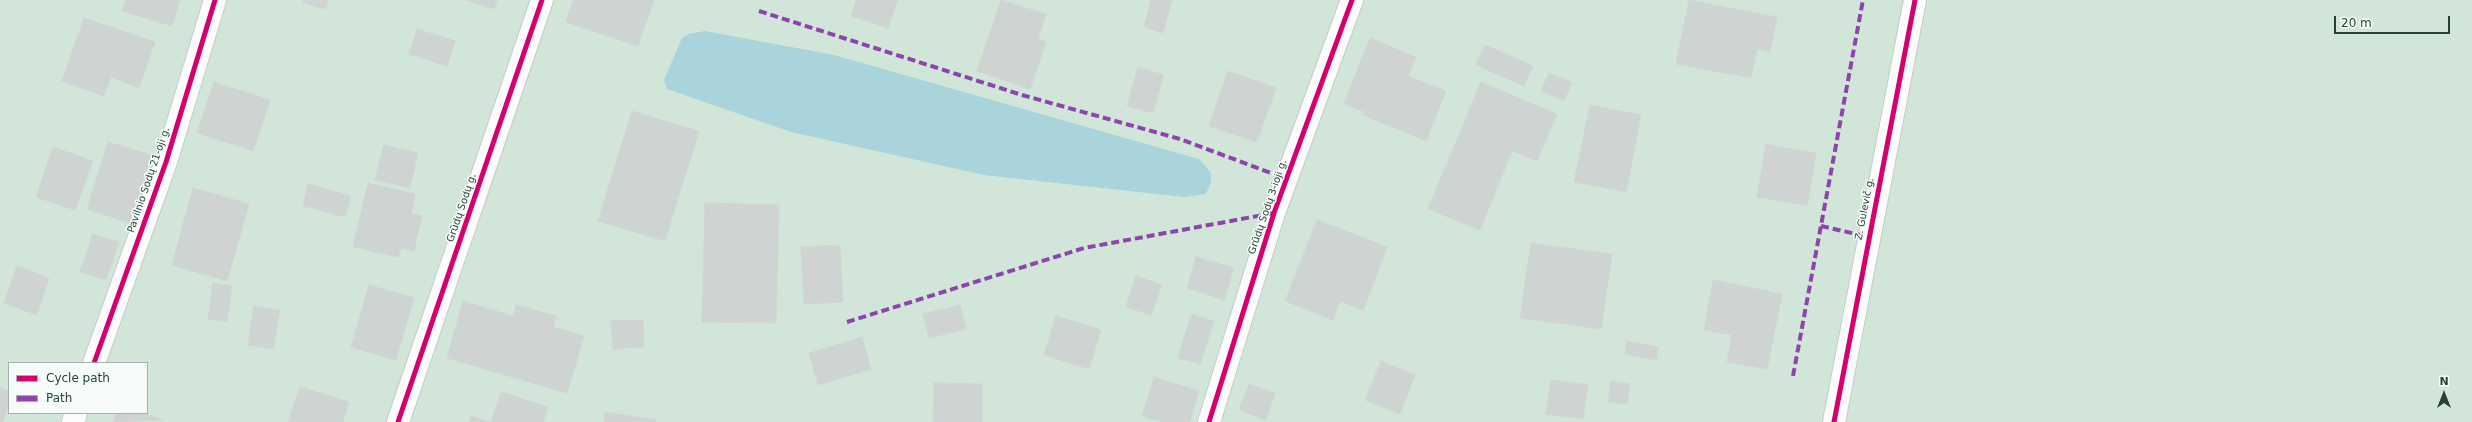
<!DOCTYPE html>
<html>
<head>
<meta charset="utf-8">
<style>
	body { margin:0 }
	#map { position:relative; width:2472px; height:422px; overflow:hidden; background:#e8edeb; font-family:"DejaVu Sans",sans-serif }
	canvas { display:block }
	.legend { position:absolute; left:8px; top:362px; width:140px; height:52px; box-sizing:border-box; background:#f7fbf9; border:1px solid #a3b1ad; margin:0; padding:5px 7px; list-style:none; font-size:12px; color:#24423a }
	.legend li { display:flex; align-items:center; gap:8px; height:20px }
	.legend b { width:20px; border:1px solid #a3b1ad }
	.north { position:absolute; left:2424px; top:374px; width:40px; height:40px; -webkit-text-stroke:3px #f7fbf9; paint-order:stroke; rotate:0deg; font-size:11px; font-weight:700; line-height:16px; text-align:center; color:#24423a }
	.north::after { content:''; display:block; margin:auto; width:14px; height:18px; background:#24423a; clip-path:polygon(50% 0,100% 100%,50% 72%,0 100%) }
	.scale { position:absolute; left:2334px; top:16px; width:116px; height:18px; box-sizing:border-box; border:2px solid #24423a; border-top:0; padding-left:5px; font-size:12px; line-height:14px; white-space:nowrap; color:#24423a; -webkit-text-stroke:3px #f7fbf9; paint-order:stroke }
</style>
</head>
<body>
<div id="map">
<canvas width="2472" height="422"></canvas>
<ul class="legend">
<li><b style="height:5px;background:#d6006c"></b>Cycle path</li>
<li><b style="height:5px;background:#8e44ad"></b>Path</li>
</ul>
<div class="north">N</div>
<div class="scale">20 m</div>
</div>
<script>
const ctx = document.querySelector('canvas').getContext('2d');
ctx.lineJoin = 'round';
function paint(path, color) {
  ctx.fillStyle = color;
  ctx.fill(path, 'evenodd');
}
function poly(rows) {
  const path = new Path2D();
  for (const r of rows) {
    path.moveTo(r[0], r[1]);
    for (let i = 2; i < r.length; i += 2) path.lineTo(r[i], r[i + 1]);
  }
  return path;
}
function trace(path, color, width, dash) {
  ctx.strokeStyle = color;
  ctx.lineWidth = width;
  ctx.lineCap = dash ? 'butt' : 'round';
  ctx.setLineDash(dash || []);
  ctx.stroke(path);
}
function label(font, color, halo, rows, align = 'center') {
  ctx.font = font + ' "DejaVu Sans",sans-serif';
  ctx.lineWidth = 3;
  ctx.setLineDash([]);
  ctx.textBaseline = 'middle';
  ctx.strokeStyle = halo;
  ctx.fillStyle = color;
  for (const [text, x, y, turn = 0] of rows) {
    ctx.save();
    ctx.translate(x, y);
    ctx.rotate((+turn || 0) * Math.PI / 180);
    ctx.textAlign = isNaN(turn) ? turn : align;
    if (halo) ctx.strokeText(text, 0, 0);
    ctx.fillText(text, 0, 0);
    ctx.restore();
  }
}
paint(poly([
	[0,0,2472,0,2472,422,0,422],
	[9,363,147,363,147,413,9,413]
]), '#d1e6d8');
paint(poly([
	[705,31,834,55,1199,159,1211,173,1211,182,1206,194,1184,197,984,175,791,132,667,89,664,80,682,38,689,34]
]), '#a9d4db');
const building = poly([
	[126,0,180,0,172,26,122,11,126,0],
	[304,0,328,0,326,9,303,3,304,0],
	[466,0,497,0,494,9,466,0],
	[573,0,654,0,638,46,566,22,573,0],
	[856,0,898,0,888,28,851,16,856,0],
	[1001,0,1046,14,1038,39,1046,42,1030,89,977,71,1001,0],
	[1151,0,1172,0,1163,33,1144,27,1151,0],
	[1689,0,1777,17,1770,52,1757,49,1751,78,1676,64,1689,0],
	[84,18,155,42,139,88,111,77,104,96,62,81,84,18],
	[417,29,455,41,447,66,409,54,417,29],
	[1370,38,1416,57,1408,76,1446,91,1426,141,1363,115,1365,112,1344,104,1370,38],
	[1485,45,1533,66,1524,86,1476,65,1485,45],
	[1138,67,1164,75,1153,113,1127,106,1138,67],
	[1228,71,1276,88,1257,142,1209,126,1228,71],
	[1549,73,1572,82,1564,101,1541,91,1549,73],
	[214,82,270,100,253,151,197,133,214,82],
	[1481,82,1557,114,1537,161,1512,151,1480,230,1428,209,1481,82],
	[1590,105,1641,115,1626,192,1574,182,1590,105],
	[632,111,699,131,665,241,598,221,632,111],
	[108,142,151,155,130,223,87,209,108,142],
	[1766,144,1816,153,1807,206,1757,197,1766,144],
	[384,145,418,153,410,188,375,180,384,145],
	[53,147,93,161,75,210,36,197,53,147],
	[368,183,415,194,411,214,422,216,414,251,401,248,398,257,353,247,368,183],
	[308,184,351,196,345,217,303,206,308,184],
	[193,188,249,204,227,281,172,265,193,188],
	[705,203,779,205,776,323,702,322,705,203],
	[1317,220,1387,247,1363,311,1340,301,1333,320,1285,301,1317,220],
	[93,234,119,242,106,280,80,272,93,234],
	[1531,243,1612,254,1601,329,1520,318,1531,243],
	[840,245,843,302,804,304,801,247,840,245],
	[1196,257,1234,268,1224,300,1187,288,1196,257],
	[17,266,49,278,37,315,4,303,17,266],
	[1136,276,1162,285,1151,315,1126,307,1136,276],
	[1713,280,1782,294,1767,369,1727,362,1732,335,1704,330,1713,280],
	[213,283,232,286,227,321,208,319,213,283],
	[369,285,414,298,396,360,351,347,369,285],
	[463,301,513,316,516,305,556,316,553,327,584,336,567,393,447,358,463,301],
	[960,305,966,329,929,338,923,314,960,305],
	[254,306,280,310,273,349,248,345,254,306],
	[1191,314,1214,321,1200,364,1178,358,1191,314],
	[1056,316,1101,330,1089,369,1044,355,1056,316],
	[643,320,644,347,613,349,611,321,643,320],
	[862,337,871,369,818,385,809,353,862,337],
	[1627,341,1658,347,1656,360,1625,354,1627,341],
	[1381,361,1415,375,1400,414,1365,400,1381,361],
	[1154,377,1199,391,1190,422,1161,422,1142,416,1154,377],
	[1551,380,1588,385,1583,419,1546,414,1551,380],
	[1611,381,1630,384,1627,404,1608,402,1611,381],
	[934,383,982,384,982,422,933,422,934,383],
	[1249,384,1275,393,1266,420,1239,410,1249,384],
	[300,387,349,402,343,422,288,422,300,387],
	[0,388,9,391,9,404,3,422,0,422,0,388],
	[501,392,548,407,543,422,491,422,501,392],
	[605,412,656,420,656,422,604,422,605,412],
	[116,413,142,413,163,420,113,422,116,413],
	[471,416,490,422,469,422,471,416]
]);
paint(building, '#cfd4d2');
trace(building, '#d1d6d4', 1);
const minor = poly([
	[94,363,166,162,215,0],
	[73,422,76,413],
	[398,422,542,0],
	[1209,422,1274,213,1352,0],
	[1834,422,1915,0]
]);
trace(minor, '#c5cac8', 24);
trace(minor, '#fcfcfc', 22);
trace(poly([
	[759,11,1022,95,1180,139,1287,179],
	[1821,226,1869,237],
	[847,322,1084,248,1274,213],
	[1793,376,1863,0]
]), '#8e44ad', 4, [8, 4]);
trace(poly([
	[94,363,166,162,215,0],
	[398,422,542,0],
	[1209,422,1274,213,1352,0],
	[1834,422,1915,0]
]), '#d6006c', 5);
label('10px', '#24423a', '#f7fbf9', [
	["Pavilnio Sodų 21-oji g.",149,180,-71],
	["Grūdų Sodų 3-ioji g.",1268,207,-71],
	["Grūdų Sodų g.",462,208,-71],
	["Z. Gulevič g.",1865,209,-79]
]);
</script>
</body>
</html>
